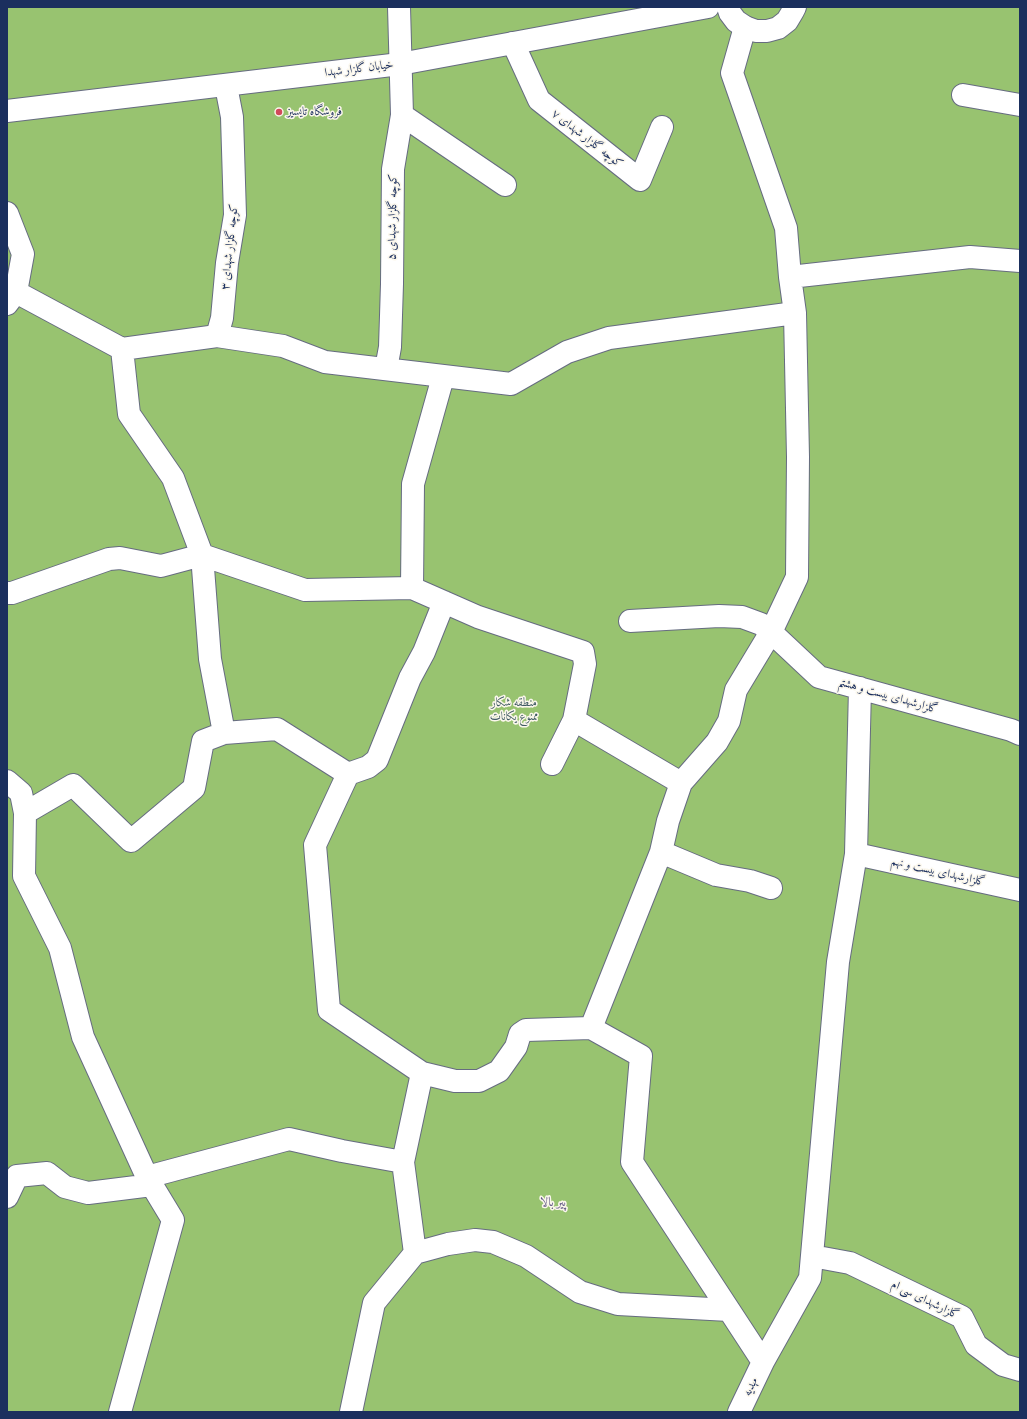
<!DOCTYPE html>
<html>
<head>
<meta charset="utf-8">
<style>
	body { margin:0 }
	#map { position:relative; width:1027px; height:1419px; overflow:hidden; background:#f1debf; font-family:"IM FELL French Canon",serif }
	canvas { display:block }
	.frame { position:absolute; inset:0; border:8px solid #1b2f5e; pointer-events:none }
</style>
</head>
<body>
<div id="map">
<canvas width="1027" height="1419"></canvas>
<div class="frame"></div>
</div>
<script>
const ctx = document.querySelector('canvas').getContext('2d');
ctx.lineJoin = 'round';
function paint(path, color) {
  ctx.fillStyle = color;
  ctx.fill(path, 'evenodd');
}
function poly(rows) {
  const path = new Path2D();
  for (const r of rows) {
    path.moveTo(r[0], r[1]);
    for (let i = 2; i < r.length; i += 2) path.lineTo(r[i], r[i + 1]);
  }
  return path;
}
function trace(path, color, width, dash) {
  ctx.strokeStyle = color;
  ctx.lineWidth = width;
  ctx.lineCap = dash ? 'butt' : 'round';
  ctx.setLineDash(dash || []);
  ctx.stroke(path);
}
function label(font, color, halo, rows, align = 'center') {
  ctx.font = font + ' "IM FELL French Canon",Amiri,serif';
  ctx.lineWidth = 3;
  ctx.setLineDash([]);
  ctx.textBaseline = 'middle';
  ctx.strokeStyle = halo;
  ctx.fillStyle = color;
  for (const [text, x, y, turn = 0] of rows) {
    ctx.save();
    ctx.translate(x, y);
    ctx.rotate((+turn || 0) * Math.PI / 180);
    ctx.textAlign = isNaN(turn) ? turn : align;
    if (halo) ctx.strokeText(text, 0, 0);
    ctx.fillText(text, 0, 0);
    ctx.restore();
  }
}
paint(poly([
	[7,7,1020,7,1020,1412,7,1412]
]), '#98c370');
const minor = poly([
	[745,27,732,73,786,228,790,277,795,313],
	[513,43,539,100,640,180,662,127],
	[963,95,1020,105],
	[402,115,505,185],
	[7,213,23,254,16,292,7,304],
	[790,277,970,257,1020,261],
	[16,292,122,349,217,336,283,346,325,362,511,384,567,352,609,338,795,313,798,457,797,577,771,632,736,690,729,721,717,742,681,783,668,821,661,852,591,1028],
	[217,336,222,318,227,263,235,215,232,117,226,86],
	[386,369,390,347,392,284,393,169,402,115,399,7],
	[412,588,413,484,443,377],
	[7,593,12,593,109,559,120,558,161,566,202,555,305,590,412,588,478,617,583,652,585,664,574,720,552,764],
	[630,621,719,616,742,617,761,624,771,632,819,677,1011,730,1020,734],
	[574,720,681,783],
	[224,733,277,729,348,774,315,845,329,1010,422,1073,455,1081,479,1081,499,1071,516,1047,520,1034,526,1030,591,1028,641,1056,632,1162,729,1310],
	[348,774,368,767,377,760,410,678,424,652,444,602],
	[7,781,21,793,25,813,24,876,60,948,83,1037,147,1177,173,1220,120,1412],
	[25,813,73,785,131,841,194,788,203,741,224,733,210,659,202,555,173,478,129,414,122,349],
	[661,852,716,875,750,881,771,888],
	[856,854,1020,890],
	[147,1177,289,1139,342,1151,403,1162,422,1073],
	[7,1197,17,1176,47,1173,65,1187,88,1193,152,1185],
	[415,1253,448,1244,475,1240,493,1242,526,1256,580,1292,618,1304,729,1310,763,1362,810,1278,838,962,856,854,860,688],
	[812,1256,850,1263,962,1317,976,1345,1003,1365,1020,1370],
	[351,1412,374,1303,415,1253,403,1162],
	[739,1412,763,1362]
]);
const major = poly([
	[728,7,730,13,736,21,745,27,756,31,767,31,778,28,787,21,793,11,795,7],
	[7,111,400,64,708,7]
]);
trace(minor, '#666c80', 24);
trace(major, '#666c80', 24);
trace(minor, '#fff', 22);
trace(major, '#fff', 22);
for (const [x, y, r, color] of [
	[279,112,4,"#d1495b"]
]) {
  const dot = new Path2D();
  dot.arc(x, y, r, 0, 2 * Math.PI);
  ctx.fillStyle = color;
  ctx.fill(dot);
  trace(dot, '#fbf7ec', 1.5);
}
label('12px', '#1b2f5e', '#fbf7ec', [
	["خیابان گلزار شهدا",359,69,-7],
	["کوچه گلزار شهدای ۷",587,139,38],
	["کوچه گلزار شهدای ۵",393,217,-89],
	["کوچه گلزار شهدای ۳",230,247,-84],
	["گلزارشهدای بیست و هشتم",888,696,16],
	["گلزارشهدای بیست و نهم",938,872,13],
	["گلزارشهدای سی ام",925,1300,26],
	["مهدیه",751,1387,-64]
]);
label('12px', '#1b2f5e', '#fbf7ec', [
	["فروشگاه تایسیز",287,112]
], 'left');
label('12px', '#405b63', '#fbf7ec', [
	["منطقه شکار",514,703],
	["ممنوع یکانات",514,717]
]);
label('13px', '#5f5783', '#fbf7ec', [
	["پیر بالا",553,1203]
]);
</script>
</body>
</html>
